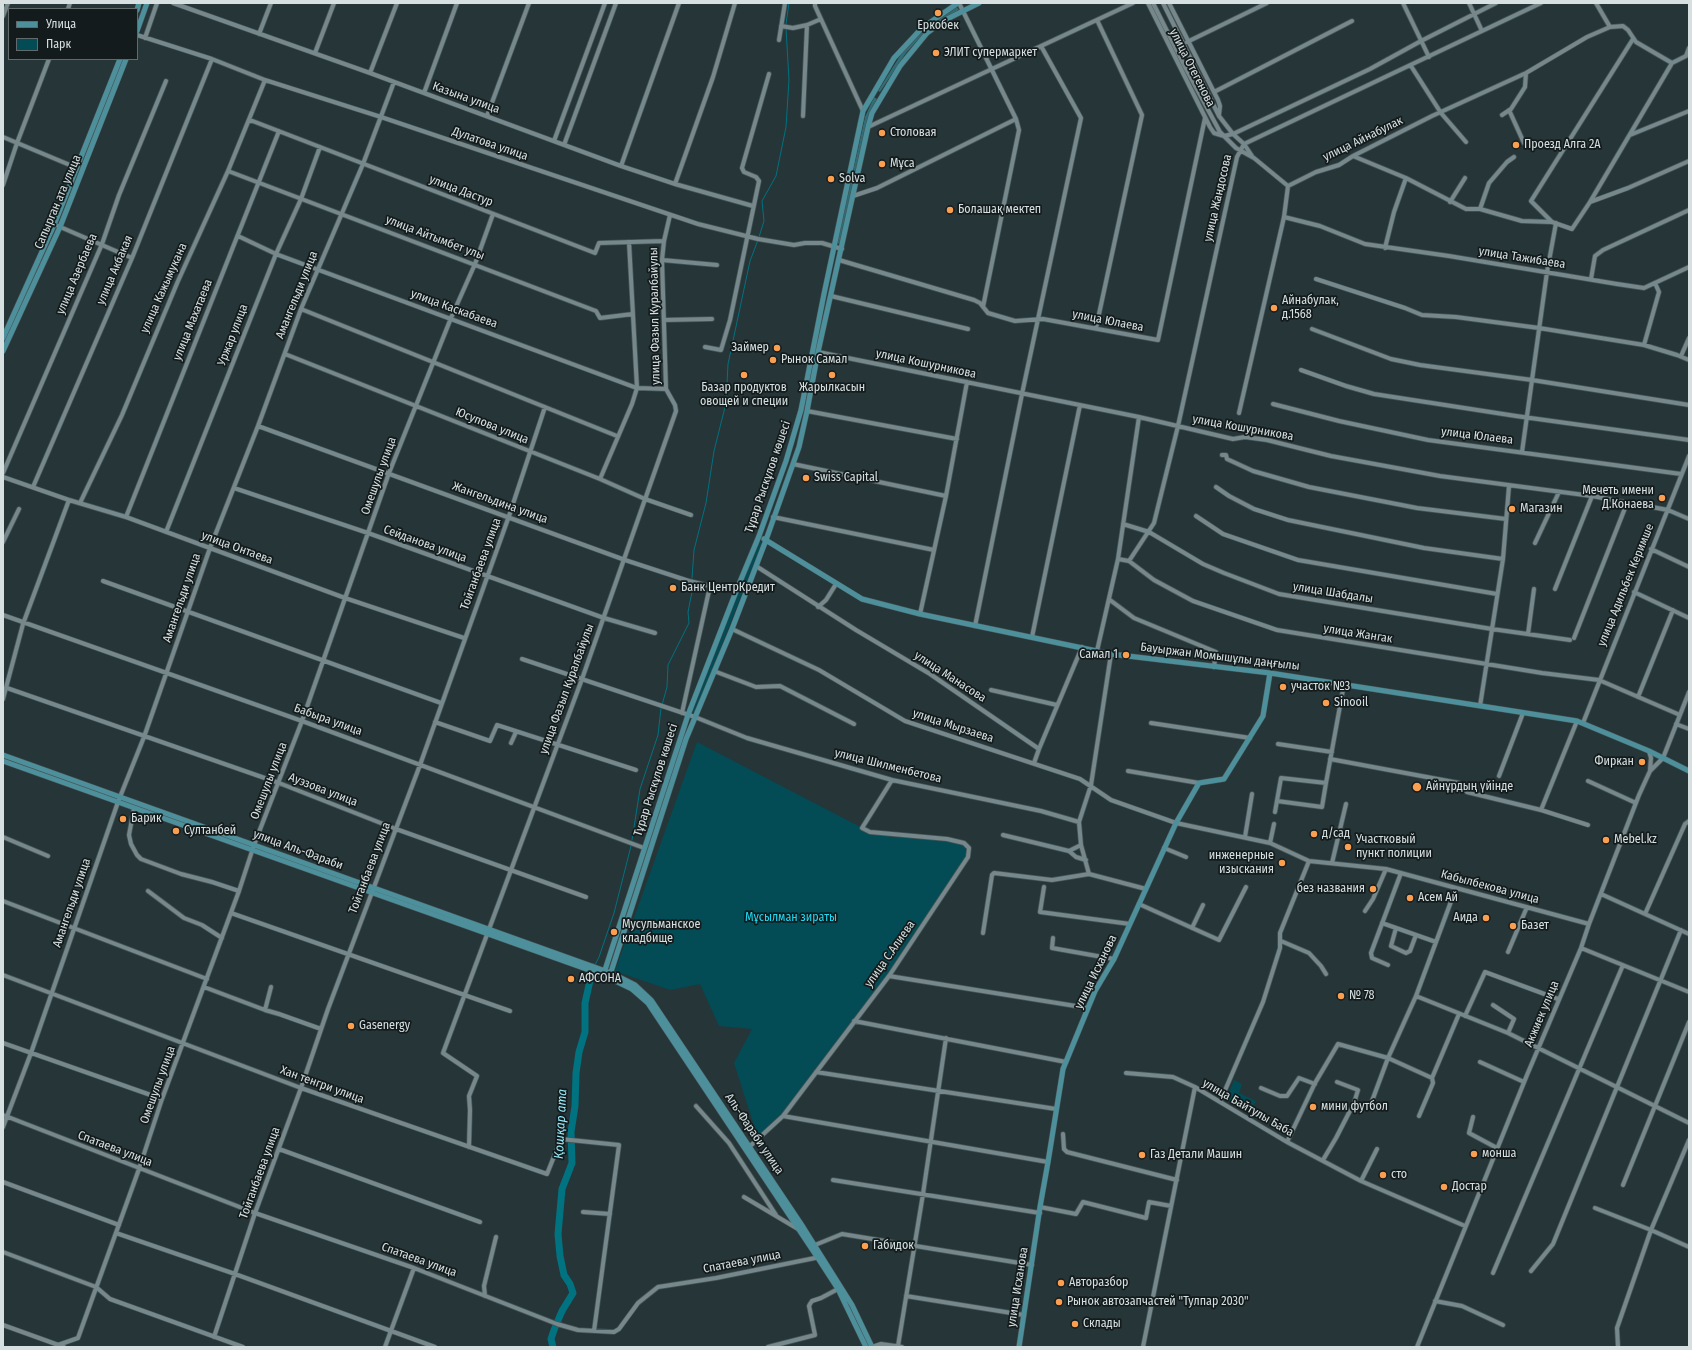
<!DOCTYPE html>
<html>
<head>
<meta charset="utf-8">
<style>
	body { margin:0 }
	#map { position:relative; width:1692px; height:1350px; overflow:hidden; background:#263538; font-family:"Fira Sans Condensed",sans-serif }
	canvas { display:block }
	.frame { position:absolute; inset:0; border:4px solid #d6e0e1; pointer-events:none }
	.legend { position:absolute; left:8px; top:8px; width:130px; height:52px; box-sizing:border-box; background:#141b1c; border:1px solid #626a6b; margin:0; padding:5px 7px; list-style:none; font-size:12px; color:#d6e0e1 }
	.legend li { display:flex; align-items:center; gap:8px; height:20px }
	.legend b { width:20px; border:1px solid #626a6b }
</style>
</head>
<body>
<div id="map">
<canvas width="1692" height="1350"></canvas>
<div class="frame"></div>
<ul class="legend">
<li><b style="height:5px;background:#4d909b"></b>Улица</li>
<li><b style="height:11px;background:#034c56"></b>Парк</li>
</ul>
</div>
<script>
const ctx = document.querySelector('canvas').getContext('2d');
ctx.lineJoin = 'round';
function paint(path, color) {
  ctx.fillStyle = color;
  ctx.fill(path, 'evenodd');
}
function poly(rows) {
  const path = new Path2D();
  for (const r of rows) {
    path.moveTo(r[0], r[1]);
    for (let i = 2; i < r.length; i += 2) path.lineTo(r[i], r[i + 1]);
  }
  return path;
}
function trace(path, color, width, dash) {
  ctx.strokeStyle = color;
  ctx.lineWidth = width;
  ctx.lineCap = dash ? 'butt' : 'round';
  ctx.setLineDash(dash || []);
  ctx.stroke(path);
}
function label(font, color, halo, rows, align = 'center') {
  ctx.font = font + ' "Fira Sans Condensed",sans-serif';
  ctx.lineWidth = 3.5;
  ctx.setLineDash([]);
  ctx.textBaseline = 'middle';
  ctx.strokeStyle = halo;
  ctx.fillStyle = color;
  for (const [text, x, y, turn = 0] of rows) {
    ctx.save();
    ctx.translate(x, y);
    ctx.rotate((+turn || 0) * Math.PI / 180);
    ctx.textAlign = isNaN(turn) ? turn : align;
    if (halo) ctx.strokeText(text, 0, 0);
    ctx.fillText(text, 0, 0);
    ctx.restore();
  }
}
paint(poly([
	[758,541,762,543,695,713,692,712],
	[697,742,870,832,947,839,964,843,968,857,889,976,783,1116,759,1141,734,1063,752,1029,719,1026,700,984,670,990,615,971],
	[1234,1080,1242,1084,1239,1093,1256,1101,1250,1112,1226,1099]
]), '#034c56');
paint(poly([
	[957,7,959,10,925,32,906,53,880,92,878,91,903,51,924,30],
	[874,97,877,99,868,117,840,244,837,243,865,117]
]), '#2f6d77');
trace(poly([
	[786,24,789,3],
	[759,237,764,221,762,201,776,176,786,127,789,80,786,28],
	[692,578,694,550,706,503,714,451,726,403,728,364,750,261,758,240],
	[662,705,667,687,668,665,689,623,688,612,693,587],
	[632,840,640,789,658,735,661,708],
	[595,965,599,957,614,913,631,846]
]), '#017280', 1);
trace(poly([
	[553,1347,551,1339,554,1330,562,1311,573,1293,570,1284,564,1275,560,1256,558,1234,562,1189,572,1163,571,1132,575,1106,576,1073,579,1052,585,1032,585,1003,593,967]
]), '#017280', 7);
const minor = poly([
	[173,3,370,73,621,166,675,184,753,206],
	[815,3,815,6,863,111],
	[959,3,1016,119,1019,130,983,307],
	[1148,3,1210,127,1214,133,1224,136,1233,134,1370,69,1421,41,1496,3],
	[1153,3,1186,69,1220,132,1236,148,1254,158,1288,186],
	[1163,3,1219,116,1233,134,1244,144,1252,156],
	[1169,3,1218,100,1220,106,1219,115],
	[1403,3,1429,57],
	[1469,3,1482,31],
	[1596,3,1610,27,1623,26,1628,30,1636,42,1672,63],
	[68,9,70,3],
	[3,16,8,3],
	[781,26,793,28,807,25,821,19],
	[259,34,271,3],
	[137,35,212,59,265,80,381,117,698,224,758,239,794,245,805,243,822,243,842,249],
	[145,38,157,3],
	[779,40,785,3],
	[1187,42,1267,3],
	[315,53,334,3],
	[1411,66,1441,113,1466,142],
	[370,73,397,3],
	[1214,92,1352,21],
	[424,93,457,3],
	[1509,110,1524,143],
	[1502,115,1511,109,1525,87,1526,73],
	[487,116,529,3],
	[803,116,807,25],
	[250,120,595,253,599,243,664,241],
	[868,127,1133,3],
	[1630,135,1689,111],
	[3,137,77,168],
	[554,141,605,3],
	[564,145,616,3],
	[1353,156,1406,178,1466,209,1480,209,1522,221,1552,222,1572,229,1590,202,1672,63,1686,56,1689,48],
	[621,166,679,3],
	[228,171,596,311,600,318,633,314],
	[675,184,713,77,735,3],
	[3,185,17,143,49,59],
	[1288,186,1316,172,1339,165,1353,156,1432,116,1526,73,1587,37,1610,27],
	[853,196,877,188,1016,119],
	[1450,202,1465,178],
	[1590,202,1628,188,1689,161],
	[1480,209,1489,183,1507,162,1514,157],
	[1284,217,1320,226,1365,244,1449,256,1617,284,1644,288,1689,267],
	[1552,222,1531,201,1633,39],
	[58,226,132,258],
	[238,236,276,254,637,388,666,389],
	[1385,248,1394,212,1406,178],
	[662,260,717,265],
	[839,260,974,300,980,303,988,313,1015,321,1043,319,1158,340,1205,118],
	[1316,279,1405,308,1422,315,1456,317,1539,328,1644,345,1677,355,1689,360],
	[1591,279,1595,256,1603,250,1689,210],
	[831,296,968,329],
	[301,309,617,436],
	[664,320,712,319],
	[1096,328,1142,115,1097,20],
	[1312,329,1391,359,1420,365,1532,380,1689,405],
	[1644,345,1659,292,1655,283],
	[705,347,721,350,730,320,759,181,756,177,744,172,742,168,769,74],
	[818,352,1139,417,1233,439,1245,437,1267,440,1331,456,1440,476,1592,496,1668,510,1689,519],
	[285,354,600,479,645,499,691,515],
	[1681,356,1689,338],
	[1301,370,1346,386,1374,394,1516,416,1689,440],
	[1273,404,1339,421,1428,440,1681,474],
	[807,411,957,439],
	[1239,413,1284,217,1288,186],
	[258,426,625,560,689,581,710,586,737,589],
	[1522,452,1547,272,1556,223],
	[1222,455,1226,455,1227,459,1253,471,1309,487,1417,508,1506,519],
	[793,464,946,496],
	[3,473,102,244,119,195,166,81],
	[3,477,69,500,126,517,345,598,464,638],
	[600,479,632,404,637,388,629,242],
	[33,487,132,258,212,59],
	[1216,487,1229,496,1254,509,1288,520,1424,548,1503,559],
	[234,488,368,533,604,618,655,633],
	[80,503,122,415,178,281,228,171,265,80],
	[1196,516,1223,534,1298,560,1497,594],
	[126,517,279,131],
	[773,517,934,550],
	[1123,524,1149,532,1203,564,1224,573,1279,594,1492,629,1570,640],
	[166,532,276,254,301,199,320,147],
	[3,542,19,509],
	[1535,543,1559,492],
	[1651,549,1689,567],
	[1118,559,1129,561,1154,523,1178,426,1237,157,1244,144,1541,3],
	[1129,561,1154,580,1193,601,1277,630,1542,673,1599,680,1680,715],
	[756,566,856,630,930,674,1039,749,1082,647],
	[103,581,441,703],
	[1555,589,1592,496],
	[1634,592,1689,618],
	[1110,600,1134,618,1216,652,1214,667],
	[818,607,826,600,836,584],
	[920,614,946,496,967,382],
	[3,615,302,721,644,848],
	[975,626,1022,394,1081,118,1041,46],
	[732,629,819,670,905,721,1080,779,1111,800,1176,823,1270,843,1309,861,1386,869,1589,924],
	[1528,634,1534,589],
	[1032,637,1080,405],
	[1574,638,1627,503],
	[1097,651,1118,559,1139,417],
	[1111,654,1091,785,1079,822,1081,845,1089,874,1146,889],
	[522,659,695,717,747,738,892,780,1041,811,1079,822],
	[714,671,756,687,780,686,854,724],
	[7,688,279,783,396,829,586,897],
	[991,690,1057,705],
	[1638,697,1673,610],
	[3,699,23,624,69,500],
	[1480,706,1503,559,1509,486],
	[682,713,710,586],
	[435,722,490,741,497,725,636,770],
	[1151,723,1250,738],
	[1583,723,1689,456],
	[1676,724,1689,729],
	[511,743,516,732],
	[1278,744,1332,752],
	[1649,751,1651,758,1650,770],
	[1330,759,1459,783,1467,792,1541,810,1588,825],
	[1034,763,1039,749],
	[1128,771,1199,783],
	[1499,776,1523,713],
	[1588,781,1636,803],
	[1277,801,1322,807,1326,783],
	[134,808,129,835,131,844,137,855,141,859,181,874,212,882,239,891],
	[1541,810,1577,721],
	[1275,812,1281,778,1326,783,1344,684],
	[1003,835,1069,851,1081,845],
	[3,837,48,856],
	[1245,837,1252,794],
	[1270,843,1274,824],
	[1164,848,1186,857],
	[1069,851,1076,857,1086,860],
	[1332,863,1346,804],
	[1044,887,1040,912,1130,924],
	[148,891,184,918,202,925,222,938],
	[1601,894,1689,934],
	[3,901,207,979],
	[1139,904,1219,940,1246,887],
	[1365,911,1373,899,1386,869],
	[231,913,510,1011],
	[1645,914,1685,824,1689,821],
	[1382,923,1436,942],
	[1192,928,1203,905],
	[1396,928,1391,946,1406,953,1410,951,1416,935],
	[983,933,992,875,994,873,1052,880,1089,874],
	[1053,938,1052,948,1114,959],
	[1281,941,1309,953,1321,966,1326,974],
	[1581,948,1689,992],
	[1508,952,1527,907],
	[1388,965,1372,958,1371,953,1401,873],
	[3,975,301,1088,547,1174,561,1139,619,1145,594,1331],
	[889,976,1088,1008],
	[204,987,265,1010,279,1014,321,1029],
	[1416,996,1508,1033,1689,1123],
	[1493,1005,1514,1019,1508,1033],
	[265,1010,271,987],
	[1465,1016,1485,972,1558,999],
	[854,1021,1066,1062],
	[3,1043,162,1099],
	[1480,1062,1524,1082],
	[816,1072,1056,1109],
	[1126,1073,1173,1077,1195,1087],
	[1261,1088,1280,1096,1287,1096,1299,1078,1315,1084],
	[1372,1101,1388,1058,1416,996,1456,888],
	[1220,1102,1263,1002,1280,948,1280,933,1309,861],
	[696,1106,729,1143,776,1215],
	[3,1115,255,1213,414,1268,557,1324,578,1330,614,1332,619,1329,638,1303,658,1287,716,1278,820,1257],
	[783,1116,1048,1162],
	[1419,1116,1433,1083,1432,1078,1459,1014],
	[1473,1117,1469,1133,1497,1148],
	[3,1127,31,1053,118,802,144,737,210,548,258,426,301,309,363,164,394,82],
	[1063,1134,1064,1149,1067,1152,1177,1180],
	[1287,1142,1315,1083,1338,1044,1388,1058,1432,1078],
	[469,1147,470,1110,469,1096,477,1076,443,1053,582,679,676,411,675,405,666,389,662,260,664,241,670,215],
	[748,1148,783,1116,889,976,968,857,969,848,964,843,947,839,870,832,862,828,892,780],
	[279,1149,480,1222],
	[1323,1160,1336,1138,1354,1103,1358,1090,1337,1082],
	[833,1180,1040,1213],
	[1361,1181,1377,1149],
	[3,1182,119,1225],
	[1623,1185,1689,1022],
	[744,1197,798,1229],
	[1040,1207,1076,1214,1083,1202,1146,1218,1149,1202,1171,1206],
	[1595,1208,1651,1230,1689,1247],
	[583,1212,610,1214],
	[116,1233,235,1274,435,1347],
	[815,1245,842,1234,1032,1265],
	[3,1252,96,1287,110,1299,243,1347],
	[1531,1271,1553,1244,1681,930],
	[1493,1273,1623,965],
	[485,1296,484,1286,496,1237],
	[906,1296,1024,1315],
	[1435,1301,1462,1306,1503,1325],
	[3,1325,64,1347],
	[214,1337,255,1213,301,1088,328,1009,420,765,509,516,545,407],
	[898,1346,923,1194,946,1038],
	[57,1347,58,1345,78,1338,139,1169,162,1099,239,891,254,845,302,721,389,473,451,318,475,264,493,214],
	[385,1347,414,1268],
	[768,1347,815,1335,809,1306,810,1304,812,1301,821,1298,838,1289],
	[872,1347,881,1344,902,1347],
	[1143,1347,1195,1087,1287,1142,1361,1181,1465,1226],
	[1417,1347,1527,1075,1581,948,1589,924,1639,795,1650,771,1663,758,1689,692],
	[1618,1347,1617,1328,1651,1230,1689,1140]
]);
const major = poly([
	[137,10,139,3],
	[137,31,147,3],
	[3,338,54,225,120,59],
	[3,351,60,227,126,59],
	[764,539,862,599,920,614,1111,654,1270,673,1577,721,1649,751,1689,771],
	[3,755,611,973,635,985,651,1000,803,1227,852,1305,872,1347],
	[3,761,603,975,632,989,648,1003,818,1258,838,1289,866,1347],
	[604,973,688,715,737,589,759,536,786,461,801,410,824,294,863,111,894,58,922,28,958,3],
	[610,975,686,739,732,629,766,540,799,447,807,411,818,352,868,127,872,113,900,66,927,33,943,21,979,3],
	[1019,1347,1040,1207,1048,1162,1063,1069,1095,991,1114,959,1176,823,1199,783,1224,779,1263,716,1270,673]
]);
trace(minor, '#465455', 5.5);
trace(major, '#465455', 6);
trace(minor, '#76888b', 4);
trace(major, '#4d909b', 5);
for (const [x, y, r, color] of [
	[938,13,4,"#fa9f4f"],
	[936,53,4,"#fa9f4f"],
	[882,133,4,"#fa9f4f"],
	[1516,145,4,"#fa9f4f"],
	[882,164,4,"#fa9f4f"],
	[831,179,4,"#fa9f4f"],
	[950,210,4,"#fa9f4f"],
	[1274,308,4,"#fa9f4f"],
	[777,348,4,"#fa9f4f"],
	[773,360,4,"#fa9f4f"],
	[744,375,4,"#fa9f4f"],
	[832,375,4,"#fa9f4f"],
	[806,478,4,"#fa9f4f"],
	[1662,498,4,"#fa9f4f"],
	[1512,509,4,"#fa9f4f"],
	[673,588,4,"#fa9f4f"],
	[1126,655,4,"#fa9f4f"],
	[1283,687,4,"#fa9f4f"],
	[1326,703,4,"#fa9f4f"],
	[1642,762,4,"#fa9f4f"],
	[1417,787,5,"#fa9f4f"],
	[123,819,4,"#fa9f4f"],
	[176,831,4,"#fa9f4f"],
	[1314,834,4,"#fa9f4f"],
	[1606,840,4,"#fa9f4f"],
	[1348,847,4,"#fa9f4f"],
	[1282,863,4,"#fa9f4f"],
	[1373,889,4,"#fa9f4f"],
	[1410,898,4,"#fa9f4f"],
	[1486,918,4,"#fa9f4f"],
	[1513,926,4,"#fa9f4f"],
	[614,932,4,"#fa9f4f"],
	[571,979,4,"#fa9f4f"],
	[1341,996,4,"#fa9f4f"],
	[351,1026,4,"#fa9f4f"],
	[1313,1107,4,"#fa9f4f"],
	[1474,1154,4,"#fa9f4f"],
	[1142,1155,4,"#fa9f4f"],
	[1383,1175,4,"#fa9f4f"],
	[1444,1187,4,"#fa9f4f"],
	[865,1246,4,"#fa9f4f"],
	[1061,1283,4,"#fa9f4f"],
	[1059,1302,4,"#fa9f4f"],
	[1075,1324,4,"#fa9f4f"]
]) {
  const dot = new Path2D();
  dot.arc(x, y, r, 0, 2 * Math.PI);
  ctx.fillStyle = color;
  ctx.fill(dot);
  trace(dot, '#141b1c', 1.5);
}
label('12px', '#d6e0e1', '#141b1c', [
	["Еркобек",938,26,"center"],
	["ЭЛИТ супермаркет",944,53],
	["Столовая",890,133],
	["Проезд Алга 2А",1524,145],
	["Мұса",890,164],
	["Solva",839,179],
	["Болашақ мектеп",958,210],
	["Айнабулак,",1282,301],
	["д.1568",1282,315],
	["Займер",769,348,"right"],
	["Рынок Самал",781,360],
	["Базар продуктов",744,388,"center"],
	["овощей и специи",744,402,"center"],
	["Жарылкасын",832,388,"center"],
	["Swiss Capital",814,478],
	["Мечеть имени",1654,491,"right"],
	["Д.Конаева",1654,505,"right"],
	["Магазин",1520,509],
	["Банк ЦентрКредит",681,588],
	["Самал 1",1118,655,"right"],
	["участок №3",1291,687],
	["Sinooil",1334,703],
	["Фиркан",1634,762,"right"],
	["Айнұрдың үйінде",1426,787],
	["Барик",131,819],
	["Султанбей",184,831],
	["д/сад",1322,834],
	["Участковый",1356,840],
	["пункт полиции",1356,854],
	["Mebel.kz",1614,840],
	["инженерные",1274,856,"right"],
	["изыскания",1274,870,"right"],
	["без названия",1365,889,"right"],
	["Асем Ай",1418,898],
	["Аида",1478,918,"right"],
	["Мусульманское",622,925],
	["кладбище",622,939],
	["Базет",1521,926],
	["АФСОНА",579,979],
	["№ 78",1349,996],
	["Gasenergy",359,1026],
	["мини футбол",1321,1107],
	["монша",1482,1154],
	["Газ Детали Машин",1150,1155],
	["сто",1391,1175],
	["Достар",1452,1187],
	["Габидок",873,1246],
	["Авторазбор",1069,1283],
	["Рынок автозапчастей \"Тулпар 2030\"",1067,1302],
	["Склады",1083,1324]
], 'left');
label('12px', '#d6e0e1', '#141b1c', [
	["улица Отегенова",1192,68,63],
	["Казына улица",466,98,20],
	["улица Айнабулак",1363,139,-26],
	["Дулатова улица",490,144,19],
	["улица Дастур",461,191,21],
	["улица Жандосова",1218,198,-77],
	["Сапырган ата улица",58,202,-67],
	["улица Айтымбет улы",435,238,21],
	["улица Тажибаева",1522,258,9],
	["улица Акбакая",115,270,-67],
	["улица Азербаева",77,274,-67],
	["улица Кажымукана",164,288,-66],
	["Амангельди улица",297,295,-68],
	["улица Каскабаева",454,309,20],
	["улица Фазыл Куралбайулы",655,316,-91],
	["улица Махатаева",193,320,-68],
	["улица Юлаева",1108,321,11],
	["Уржар улица",233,335,-69],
	["улица Кошурникова",926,364,12],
	["Юсупова улица",492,426,22],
	["улица Кошурникова",1243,428,10],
	["улица Юлаева",1477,436,7],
	["Омешулы улица",379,476,-70],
	["Тұрар Рыскұлов көшесі",768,477,-71],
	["Жангельдина улица",500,503,20],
	["Сейданова улица",425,544,20],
	["улица Онтаева",237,548,20],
	["Тойганбаева улица",481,564,-70],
	["улица Адильбек Керимше",1626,585,-68],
	["улица Шабдалы",1333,593,9],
	["Амангельди улица",182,598,-71],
	["улица Жангак",1358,634,9],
	["Бауыржан Момышұлы даңғылы",1220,657,7],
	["улица Манасова",950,677,33],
	["улица Фазыл Куралбайулы",567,689,-70],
	["Бабыра улица",328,720,20],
	["улица Мырзаева",953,726,18],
	["улица Шилменбетова",888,766,14],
	["Тұрар Рыскұлов көшесі",656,780,-72],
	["Омешулы улица",269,781,-69],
	["Ауэзова улица",323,790,21],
	["улица Аль-Фараби",298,850,20],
	["Тойганбаева улица",370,868,-69],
	["Кабылбекова улица",1490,887,15],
	["Амангельди улица",72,903,-71],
	["улица С.Алиева",890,954,-55],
	["улица Исханова",1096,972,-64],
	["Акжиек улица",1542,1014,-67],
	["Омешулы улица",158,1085,-70],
	["Хан тенгри улица",322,1085,20],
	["улица Байтулы Баба",1248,1108,30],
	["Аль-Фараби улица",754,1134,56],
	["Спатаева улица",115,1149,21],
	["Тойганбаева улица",260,1173,-70],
	["Спатаева улица",419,1260,20],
	["Спатаева улица",742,1262,-11],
	["улица Исханова",1018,1287,-81]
]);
label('12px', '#1adcf5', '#141b1c', [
	["Мұсылман зираты",791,918]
]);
label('italic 13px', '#98ebfa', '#141b1c', [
	["Қошқар ата",561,1124,-87]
]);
</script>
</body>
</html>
